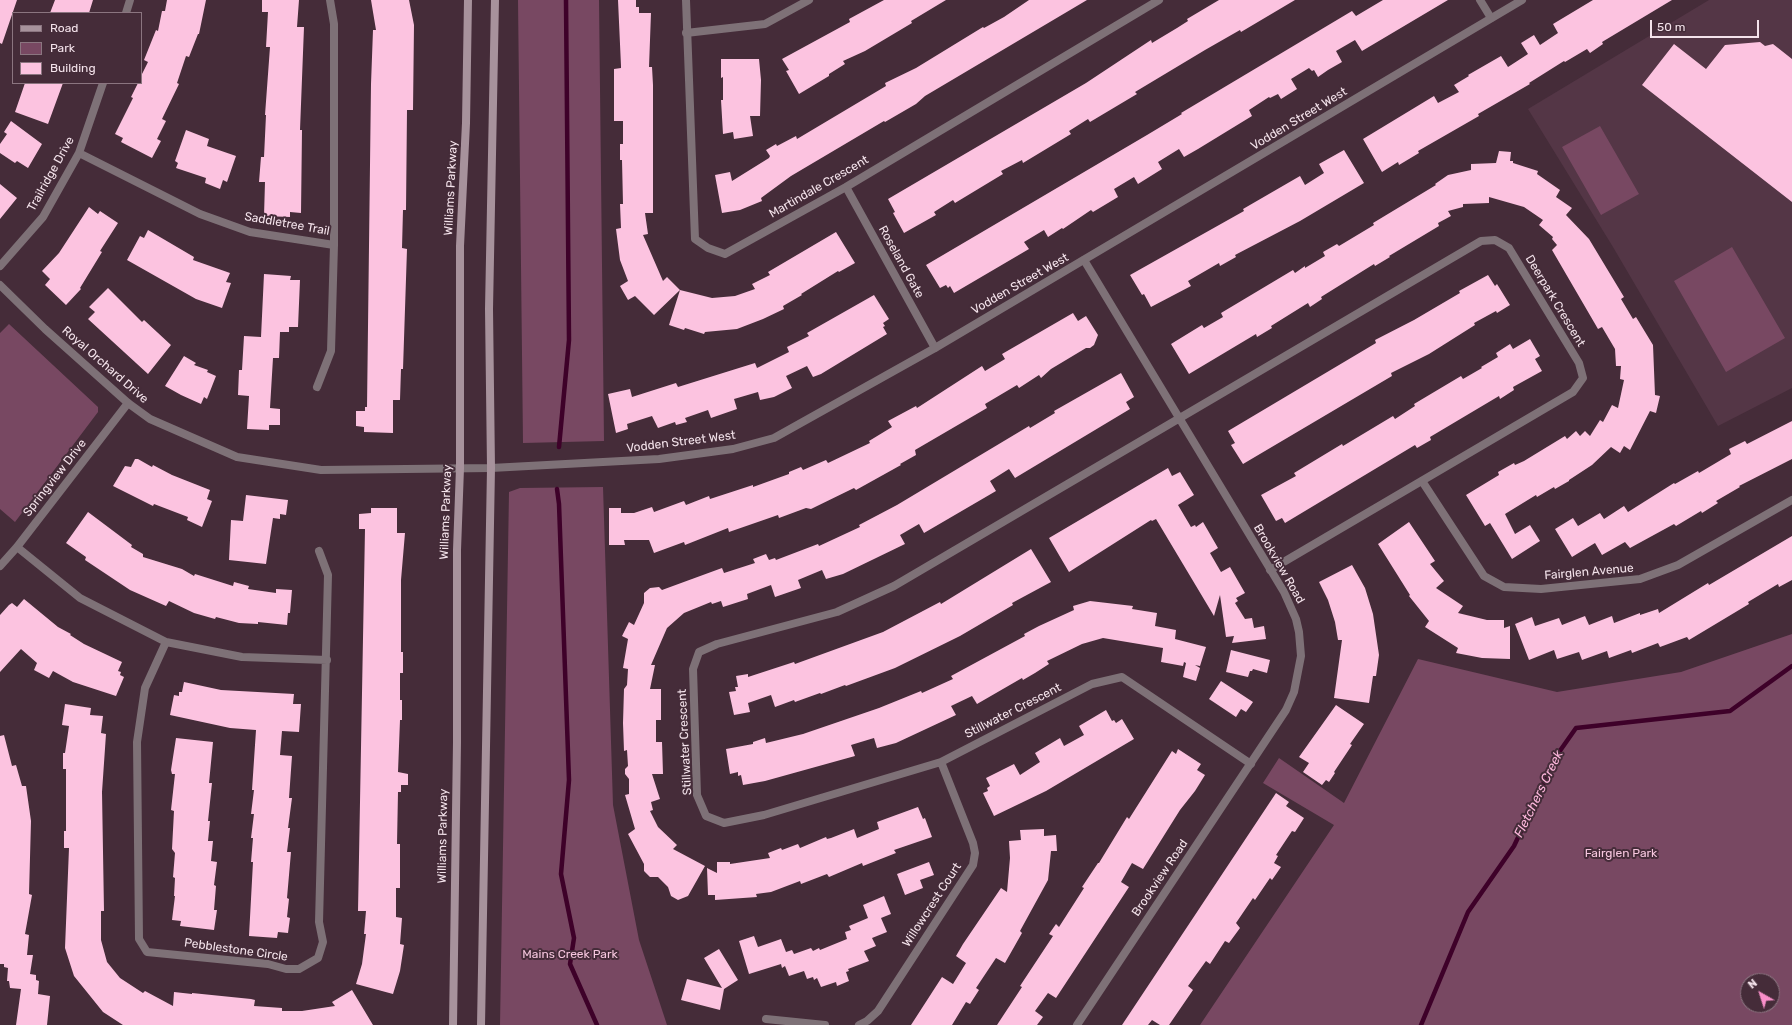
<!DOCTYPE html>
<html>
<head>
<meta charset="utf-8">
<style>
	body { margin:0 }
	#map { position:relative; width:1792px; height:1025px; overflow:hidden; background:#452c39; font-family:Rubik,sans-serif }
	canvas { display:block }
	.legend { position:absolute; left:12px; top:12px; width:130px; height:72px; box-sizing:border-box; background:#452c39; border:1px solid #8b7580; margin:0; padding:5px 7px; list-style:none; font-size:12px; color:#f4e3eb }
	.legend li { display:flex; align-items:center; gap:8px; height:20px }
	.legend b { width:20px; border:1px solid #8b7580 }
	.north { position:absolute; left:1740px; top:973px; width:40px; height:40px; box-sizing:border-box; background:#452c39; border:1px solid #8b7580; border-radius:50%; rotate:321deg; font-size:11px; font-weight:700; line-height:16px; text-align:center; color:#f4e3eb }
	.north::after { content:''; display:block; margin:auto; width:14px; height:18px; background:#f98fca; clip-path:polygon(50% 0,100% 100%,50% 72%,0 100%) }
	.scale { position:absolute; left:1650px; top:20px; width:109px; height:18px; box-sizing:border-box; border:2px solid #f4e3eb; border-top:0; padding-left:5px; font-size:12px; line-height:14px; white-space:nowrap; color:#f4e3eb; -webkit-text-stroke:3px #452c39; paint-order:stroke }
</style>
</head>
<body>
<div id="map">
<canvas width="1792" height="1025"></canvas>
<ul class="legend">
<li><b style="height:5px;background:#a7929c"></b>Road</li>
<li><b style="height:11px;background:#784862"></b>Park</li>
<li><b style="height:11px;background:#fcc3e0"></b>Building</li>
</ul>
<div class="north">N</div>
<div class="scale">50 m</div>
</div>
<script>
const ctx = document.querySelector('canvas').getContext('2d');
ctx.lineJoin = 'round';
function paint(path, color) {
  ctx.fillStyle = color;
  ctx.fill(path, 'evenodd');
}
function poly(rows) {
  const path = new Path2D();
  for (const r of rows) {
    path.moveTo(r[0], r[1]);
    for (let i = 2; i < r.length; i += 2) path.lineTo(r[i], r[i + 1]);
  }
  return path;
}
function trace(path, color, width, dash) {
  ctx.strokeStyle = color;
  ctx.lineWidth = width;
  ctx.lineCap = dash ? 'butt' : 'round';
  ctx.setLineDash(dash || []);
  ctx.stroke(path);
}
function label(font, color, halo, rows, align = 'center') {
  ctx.font = font + ' Rubik,sans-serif';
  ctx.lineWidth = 4;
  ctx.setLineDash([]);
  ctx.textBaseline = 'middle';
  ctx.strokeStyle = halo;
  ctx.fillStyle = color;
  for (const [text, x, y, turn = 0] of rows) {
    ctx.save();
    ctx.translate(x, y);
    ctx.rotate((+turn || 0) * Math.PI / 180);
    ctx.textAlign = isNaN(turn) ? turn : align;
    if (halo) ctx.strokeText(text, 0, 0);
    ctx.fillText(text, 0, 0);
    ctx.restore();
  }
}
paint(poly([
	[1709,0,1792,0,1792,388,1718,426,1613,247,1528,109]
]), '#543646');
paint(poly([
	[518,0,599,0,604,441,523,443],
	[1600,126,1639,194,1601,215,1562,147],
	[1732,247,1785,338,1726,372,1674,281],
	[9,324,98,407,98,412,15,522,0,509,0,333],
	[603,487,613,805,639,940,667,1025,500,1025,509,492,520,488],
	[1792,634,1792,1025,1200,1025,1334,825,1263,783,1279,758,1344,803,1418,659,1557,692,1681,672],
	[1748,981,1772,981,1772,1005,1748,1005]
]), '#784862');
trace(poly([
	[559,447,569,340,566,0],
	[557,489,559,504,569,780,561,874,574,938,570,964,597,1025],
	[1421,1025,1468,912,1514,846,1557,755,1576,728,1730,711,1792,666]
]), '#3e0129', 4.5);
paint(poly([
	[0,0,17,0,2,44,0,43],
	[55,0,93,0,89,13,50,13],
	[167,0,206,0,199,34,198,34,189,57,186,56,177,83,179,84,162,119,166,121,157,139,161,141,152,158,121,142,123,138,115,134,133,98,131,97,138,83,141,83,141,76,148,62,144,60,156,30,158,31,162,11,165,11],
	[262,0,299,0,297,27,304,27,300,130,302,130,301,213,290,212,290,217,264,216,265,182,259,182,261,157,264,157,266,115,265,115,270,47,266,47,268,12,262,12],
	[371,0,409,0,414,25,413,110,407,110,406,210,403,210,402,248,407,249,403,369,401,369,400,400,393,400,393,433,364,432,364,427,356,426,356,411,365,411,365,407,367,407,371,84,373,30,376,30],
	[618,0,636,0,636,7,639,7,639,13,651,13,649,67,652,67,653,85,653,213,645,213,648,234,643,235,663,281,667,277,680,290,654,315,635,296,628,300,620,286,628,281,620,260,616,229,621,228,620,204,623,204,622,160,620,160,620,144,623,144,623,121,614,121,614,69,621,68,621,66],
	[884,0,946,0,911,21,912,23,865,51,843,61,845,64,829,74,829,76,799,94,786,71,789,70,782,59,850,22,849,19],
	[1029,0,1087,0,925,96,916,104,885,122,884,121,791,176,761,198,762,201,740,210,722,213,715,175,730,172,732,181,769,158,770,156,766,150,776,144,777,146,796,136,797,139,886,86,885,83,916,68,983,27,984,28,1004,17],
	[1219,0,1295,0,1241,32,1240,30,1205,50,1135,92,1137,94,1090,122,1088,119,1069,131,1071,134,1023,163,1022,160,1001,171,1003,174,955,203,953,200,934,212,936,215,904,233,893,213,895,212,888,199,1086,83,1151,40,1152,43,1177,28,1188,21,1187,19],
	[1383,0,1448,0,1362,51,1355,40,1336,51,1342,62,1328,70,1318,77,1314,70,1312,71,1309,68,1291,79,1297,89,1281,99,1278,94,1270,98,1269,97,1249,110,1252,116,1198,149,1184,157,1179,149,1158,162,1162,169,1138,184,1134,177,1114,189,1118,197,1093,212,1091,210,1063,229,1062,228,1048,237,1044,230,1024,242,1029,249,954,293,950,286,948,288,946,285,940,288,926,265,1147,135,1182,114,1181,113,1352,11,1356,16],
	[1593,0,1672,0,1602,42,1603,44,1590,53,1587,49,1565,62,1564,61,1529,83,1530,84,1478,114,1479,116,1418,151,1419,153,1399,165,1398,162,1382,172,1363,139,1434,96,1438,103,1459,92,1454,85,1469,76,1468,75,1501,56,1508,67,1528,54,1521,43,1534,35,1540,45,1558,33,1553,24],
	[1760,42,1765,46,1773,44,1792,59,1792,202,1642,85,1674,44,1706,69,1725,45],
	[721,59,759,59,761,80,760,116,750,116,753,136,734,139,733,132,723,134,721,100,723,100,723,77,721,78],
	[25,83,63,83,48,124,15,112],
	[11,121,42,144,28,168,17,161,15,163,0,153,0,144,7,134,4,132],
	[186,130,209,139,207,146,236,156,227,182,223,180,220,189,205,183,206,178,176,168,178,163,175,161],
	[1344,150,1364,183,1300,221,1235,255,1236,257,1220,266,1219,263,1188,281,1191,286,1151,307,1144,294,1142,295,1130,275,1244,211,1243,209,1300,176,1305,185,1324,173,1319,164],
	[1499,151,1511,152,1510,161,1513,161,1513,163,1538,171,1537,174,1560,190,1556,197,1572,208,1566,215,1589,239,1624,297,1621,299,1633,319,1636,317,1653,345,1655,395,1660,396,1656,413,1650,411,1630,450,1624,446,1620,453,1611,447,1592,465,1569,480,1569,481,1555,489,1554,487,1537,497,1536,495,1505,514,1515,534,1530,525,1540,541,1512,559,1490,523,1485,526,1466,495,1499,475,1498,472,1514,463,1515,465,1524,461,1565,436,1567,439,1576,431,1580,436,1585,431,1590,436,1600,420,1603,422,1612,405,1618,408,1624,380,1620,379,1621,366,1616,366,1615,349,1602,327,1598,329,1552,250,1557,245,1552,239,1553,237,1539,225,1543,220,1524,207,1489,197,1489,203,1463,204,1463,207,1448,211,1451,216,1438,223,1439,226,1389,256,1390,257,1375,266,1374,264,1321,297,1322,299,1310,307,1308,303,1271,326,1272,328,1257,337,1256,334,1189,374,1171,344,1202,325,1204,328,1223,317,1221,313,1293,270,1295,273,1305,266,1305,268,1325,256,1323,252,1337,244,1339,246,1374,225,1373,223,1436,185,1435,184,1448,175,1471,170,1471,164,1496,163],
	[0,184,17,198,0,219],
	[89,207,98,214,100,211,118,223,100,251,102,252,80,288,81,289,66,305,45,285,50,279,42,271,59,253],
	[148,230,194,257,193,260,230,273,226,282,231,283,222,308,196,299,127,260,140,236,144,238],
	[836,232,855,263,839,272,838,271,801,294,802,295,783,306,784,309,763,319,737,329,705,332,704,334,685,328,684,330,669,325,680,290,712,298,735,296,755,289,752,284,770,275,768,272],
	[264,274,291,276,290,280,300,280,298,327,289,327,289,332,280,332,279,358,273,358,270,408,280,409,280,425,269,425,269,430,247,429,249,396,238,395,239,370,242,370,244,336,261,337],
	[1488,275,1495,286,1497,284,1510,305,1497,313,1496,311,1474,323,1475,325,1429,354,1391,373,1392,376,1243,464,1231,445,1235,443,1228,431,1376,343,1375,340,1414,320,1460,293,1459,291],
	[108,288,142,322,144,320,171,345,148,374,88,319,95,312,89,307],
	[874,295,889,319,883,323,885,326,883,327,887,334,821,374,813,377,807,366,786,376,792,388,774,397,760,400,758,392,734,399,737,409,711,418,708,410,685,418,687,422,676,425,675,422,658,428,652,416,627,424,628,429,616,433,608,394,630,389,632,397,676,383,678,387,755,363,757,368,789,352,787,347,809,336,807,333],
	[1073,313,1078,321,1086,316,1098,335,1094,345,1090,348,1086,348,1051,369,1041,378,1039,375,1019,388,1017,385,985,404,987,408,915,450,916,455,900,464,901,465,856,490,854,488,811,509,806,508,779,518,778,515,729,532,728,528,685,545,684,542,654,553,649,540,624,540,625,545,609,545,609,508,621,508,621,513,634,513,652,507,654,512,684,501,686,505,709,496,710,499,753,485,753,487,789,474,789,472,801,467,803,470,826,460,828,463,870,443,869,441,892,427,888,421,916,406,917,408,982,366,985,371,1005,359,1002,354],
	[1530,339,1540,356,1535,359,1542,371,1513,387,1514,390,1500,399,1499,396,1430,437,1431,440,1417,448,1415,445,1285,523,1282,518,1276,521,1261,495,1296,476,1294,473,1342,444,1343,446,1393,416,1395,419,1415,406,1414,404,1461,376,1463,379,1482,368,1481,367,1498,357,1496,353,1510,344,1513,349],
	[184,356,196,363,194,365,208,370,207,372,216,376,207,399,204,397,201,404,181,395,165,386],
	[1121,373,1132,393,1134,397,1126,402,1130,409,1015,478,1009,469,990,481,996,491,924,533,919,524,900,535,905,544,843,574,826,579,822,570,798,580,801,588,775,597,771,585,747,594,748,599,723,607,721,601,712,604,711,602,684,613,667,628,651,665,655,665,650,689,661,689,661,720,656,720,656,742,662,742,663,774,652,774,660,799,651,802,653,810,650,811,658,827,677,845,673,849,705,866,688,896,678,900,671,896,668,887,658,877,650,877,644,871,644,864,628,834,635,829,625,795,629,794,629,779,625,774,625,769,628,766,627,750,624,751,623,723,624,689,627,685,628,669,623,668,628,639,622,636,629,622,634,625,644,603,644,593,650,588,659,587,662,590,722,568,724,573,755,563,753,559,766,554,769,560,775,558,776,560,818,544,819,546,860,527,859,525,897,505,1029,426,1030,428,1055,413,1054,411],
	[1792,421,1792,459,1739,486,1740,487,1716,501,1718,503,1702,513,1701,511,1676,526,1674,524,1630,548,1625,542,1602,555,1595,543,1572,557,1555,529,1573,518,1578,526,1600,513,1604,519,1624,506,1628,512,1674,483,1675,484,1698,471,1699,473,1731,454,1729,449,1745,441,1747,444],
	[135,459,138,459,152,467,153,465,172,475,210,490,207,499,212,501,202,527,187,520,188,517,154,504,153,506,113,486,125,466,131,467],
	[1168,468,1172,476,1180,472,1194,495,1178,505,1191,527,1195,525,1196,527,1203,522,1218,548,1210,553,1221,572,1230,567,1245,593,1236,598,1238,601,1235,603,1245,619,1252,618,1254,628,1264,626,1266,639,1232,643,1234,636,1226,637,1220,595,1214,616,1156,519,1152,521,1151,520,1069,572,1049,538],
	[246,495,288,500,286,515,280,514,280,519,273,518,266,564,229,560,231,520,243,521],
	[371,508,397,508,397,533,405,533,401,580,401,652,403,652,403,673,400,673,400,700,402,700,402,720,400,720,398,772,408,774,408,785,401,785,401,792,398,792,397,844,400,844,400,888,396,888,396,917,402,918,400,944,404,945,400,971,393,994,356,984,362,964,366,934,364,934,366,911,358,911,365,529,359,529,359,514,371,513],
	[88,512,132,545,131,547,143,554,143,557,182,569,194,576,195,574,233,586,234,582,249,586,248,589,276,593,276,589,292,590,290,613,288,613,287,625,258,622,258,624,239,623,216,617,215,619,194,613,169,601,166,606,130,590,85,560,86,557,66,543],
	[1409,522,1435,561,1430,564,1444,581,1436,588,1463,606,1458,613,1487,620,1504,620,1504,628,1510,626,1510,659,1482,658,1456,653,1458,648,1425,627,1429,621,1409,596,1410,595,1378,544],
	[1792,536,1792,580,1779,587,1778,584,1748,602,1749,604,1689,640,1687,637,1660,647,1658,643,1632,653,1631,650,1609,658,1607,651,1582,660,1579,652,1557,659,1554,650,1529,660,1515,624,1532,617,1535,626,1559,618,1562,625,1585,616,1589,625,1612,616,1614,623,1640,613,1640,615,1658,609,1659,613,1708,583,1709,585],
	[1031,549,1051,582,1012,603,1013,605,960,636,895,668,846,686,845,685,821,694,820,693,795,702,794,700,775,707,771,695,748,703,750,712,734,715,729,692,736,691,735,687,738,687,736,676,748,674,748,677,794,662,795,664,883,632,940,602,941,604],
	[1352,565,1365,588,1373,614,1379,655,1376,676,1373,676,1369,703,1334,698,1342,640,1338,640,1335,622,1328,600,1319,582],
	[24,599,58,627,71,634,70,635,84,644,122,662,118,671,121,672,120,675,124,677,116,696,73,682,53,671,49,678,34,670,37,663,21,649,0,672,0,615,9,605,12,603,17,607],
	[1090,601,1133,606,1132,609,1157,613,1155,626,1176,630,1175,639,1206,647,1200,666,1195,665,1200,668,1196,681,1183,677,1186,663,1184,662,1183,666,1161,662,1163,648,1103,638,1082,644,1047,661,1049,664,1035,673,1023,680,1022,678,977,704,972,696,951,706,956,715,896,743,877,748,874,738,851,745,855,756,765,781,743,785,741,775,738,776,738,772,730,774,726,749,753,744,753,742,765,738,766,743,803,734,879,708,921,691,922,693,953,679,951,676,1025,636,1024,634,1039,626,1074,610,1073,606],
	[1231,650,1270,660,1267,673,1253,669,1252,671,1250,671,1248,677,1226,672],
	[1221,681,1253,702,1246,712,1241,709,1236,717,1209,699],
	[184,682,221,690,294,694,293,704,301,704,299,732,282,731,280,755,292,756,289,798,292,798,288,828,290,828,287,852,291,852,287,898,289,899,287,917,290,918,288,933,278,932,277,938,249,936,253,862,251,862,253,838,251,838,254,814,251,814,254,790,252,790,256,730,230,728,170,715,174,695,179,696,179,692,182,692],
	[65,704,91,708,90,715,103,716,101,733,106,734,102,792,104,911,101,911,101,940,107,962,120,978,143,993,145,991,173,1006,174,992,192,994,192,993,251,999,255,1000,254,1006,282,1008,282,1011,302,1011,335,1006,332,1002,352,990,373,1025,123,1025,103,1012,74,976,65,948,69,848,64,848,64,831,66,831,66,769,63,769,63,753,65,753,69,726,62,725],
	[1336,705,1364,724,1350,744,1352,745,1334,772,1335,773,1329,782,1326,780,1322,785,1303,772,1309,763,1299,757],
	[1106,710,1112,721,1114,720,1116,723,1122,719,1134,739,1046,791,994,816,983,793,988,791,987,788,990,786,986,778,1014,764,1020,775,1040,762,1035,753,1060,738,1064,746,1084,735,1079,726],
	[4,735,12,766,16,765,22,786,26,786,31,821,29,894,32,895,25,934,29,935,27,955,33,955,30,974,36,975,36,980,39,981,38,994,50,996,47,1025,16,1025,21,989,10,988,9,981,7,981,8,968,4,967,4,964,0,964,0,736],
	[176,738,213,742,209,783,212,783,208,821,210,821,208,841,213,841,211,861,217,862,214,885,216,886,214,910,217,910,214,930,180,926,181,921,172,920,175,896,174,896,175,878,173,877,175,853,172,849,174,811,171,810,175,774,172,774,171,770],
	[1178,749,1201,764,1197,770,1205,775,1195,791,1180,810,1143,869,1132,863,1121,882,1129,887,1056,998,1048,993,1035,1011,1043,1017,1037,1025,997,1025,1022,987,1020,986,1053,936,1049,934,1056,924,1059,927,1084,888,1082,887,1098,863,1099,863,1127,817,1129,819,1172,751,1176,754],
	[1276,793,1289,802,1286,806,1304,818,1295,832,1292,831,1276,855,1278,856,1274,863,1281,867,1272,880,1270,878,1255,900,1253,898,1236,923,1240,928,1229,943,1225,941,1210,964,1206,961,1188,986,1193,990,1169,1025,1160,1025,1152,1020,1148,1025,1122,1025],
	[918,807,923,819,925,818,932,837,894,850,896,853,863,866,862,863,829,877,827,874,801,884,800,881,771,892,756,894,757,897,715,900,715,895,708,895,707,868,717,873,717,862,730,862,730,864,770,858,768,853,781,848,782,850,798,844,800,848,826,837,827,839,831,838,854,829,857,838,879,829,877,822],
	[1044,829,1044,836,1056,835,1057,851,1051,851,1048,880,1020,931,1022,933,1005,963,996,958,976,988,979,990,970,1004,966,1002,952,1025,911,1025,942,977,953,984,966,963,956,956,963,944,1001,888,1007,892,1010,858,1009,841,1021,840,1020,830],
	[929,862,934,875,920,880,923,888,905,895,897,874],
	[884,896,891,914,881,918,887,932,872,938,876,946,864,951,869,961,848,969,849,971,846,972,849,981,837,986,836,982,821,987,817,978,814,980,813,977,807,979,804,971,789,976,785,966,782,968,781,964,749,974,739,941,754,936,758,947,781,939,786,952,792,950,794,954,811,948,813,951,819,948,820,950,847,939,845,932,851,930,849,926,868,918,863,905],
	[719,949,738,980,724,989,720,1010,681,1000,687,979,722,988,704,958]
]), '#fcc3e0');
trace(poly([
	[686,0,695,239,708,248,725,254,846,187,1159,0],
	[1480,0,1491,18],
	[126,13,130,0],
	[686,33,765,24,809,0],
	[79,153,200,214,250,232,334,245],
	[846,187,935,348],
	[0,266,43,217,79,153,103,83],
	[317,387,331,351,334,245,334,24,330,0],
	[1422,481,1484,576,1504,587,1541,589,1640,579,1678,565,1792,500],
	[17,547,80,598,166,642,242,657,327,660],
	[0,566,17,547,128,403],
	[166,642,145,688,137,742,139,939,147,952,268,964,286,969,299,969,318,958,323,942,319,922,328,575,319,551],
	[1251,764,1122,677,1092,684,941,762,764,815,724,823,706,816,697,795,693,669,699,652,717,644,837,612,894,586,1481,241,1495,240,1509,248,1579,363,1583,378,1573,392,1270,570],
	[766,1019,825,1025],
	[859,1025,867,1021,878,1011,973,865,975,853,973,843,941,762],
	[1077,1025,1286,710,1294,692,1301,656,1299,632,1296,619,1284,592,1084,260]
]), '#7e7177', 8);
trace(poly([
	[0,285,45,329,128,403,150,419,237,457,321,470,491,468,659,459,733,449,774,438,935,348,1522,0]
]), '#7e7177', 8);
trace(poly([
	[453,1025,457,742,457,550,460,468,460,246,466,123,468,0],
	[481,1025,491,468,489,309,495,0]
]), '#a7929c', 8);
label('12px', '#f4e3eb', '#452c39', [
	["Vodden Street West",1299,119,-31],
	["Trailridge Drive",51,174,-61],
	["Martindale Crescent",819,187,-30],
	["Williams Parkway",451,188,-87],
	["Saddletree Trail",287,224,10],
	["Roseland Gate",901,262,61],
	["Vodden Street West",1020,284,-30],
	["Deerpark Crescent",1555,301,59],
	["Royal Orchard Drive",105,365,41],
	["Vodden Street West",681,442,-7],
	["Springview Drive",55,478,-52],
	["Williams Parkway",446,512,-88],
	["Brookview Road",1279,564,60],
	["Fairglen Avenue",1589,572,-5],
	["Stillwater Crescent",1013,711,-27],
	["Stillwater Crescent",685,742,-93],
	["Williams Parkway",443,836,-89],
	["Brookview Road",1160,878,-56],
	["Willowcrest Court",932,905,-57],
	["Pebblestone Circle",236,950,8]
]);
label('12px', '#f7c7df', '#452c39', [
	["Fairglen Park",1621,854],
	["Mains Creek Park",570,955]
]);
label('italic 13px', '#fdb7dc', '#452c39', [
	["Fletchers Creek",1539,794,-64]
]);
</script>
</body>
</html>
